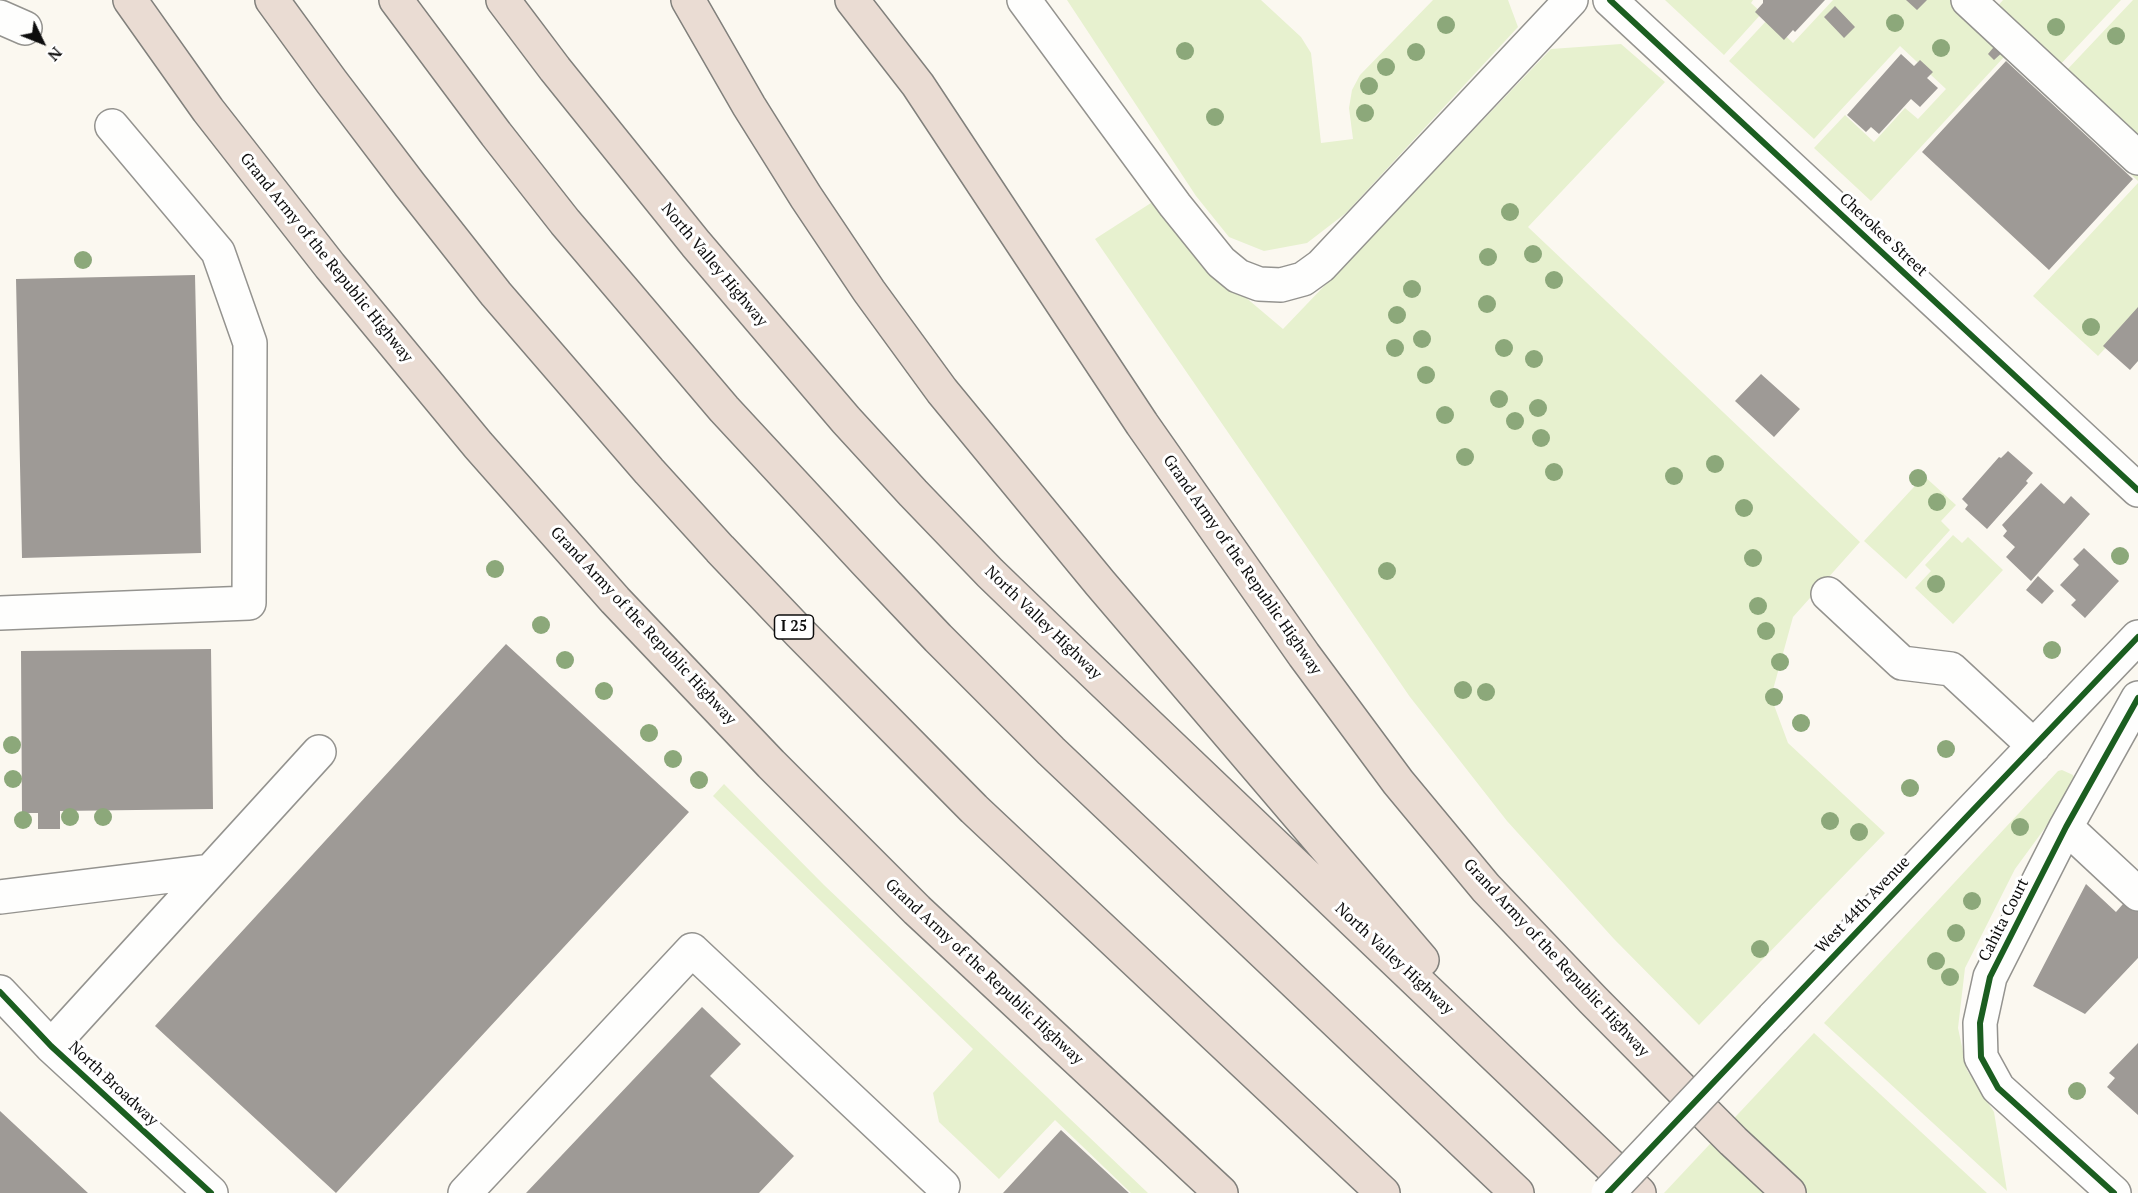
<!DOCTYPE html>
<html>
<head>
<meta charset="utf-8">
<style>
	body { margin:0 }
	#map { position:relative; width:2138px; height:1193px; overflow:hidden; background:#fbf8f0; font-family:"PT Serif",serif }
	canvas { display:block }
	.north { position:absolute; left:12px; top:12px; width:60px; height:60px; -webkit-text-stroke:4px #fff; paint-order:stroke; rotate:133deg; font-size:16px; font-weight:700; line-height:24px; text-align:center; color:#0d0d0d }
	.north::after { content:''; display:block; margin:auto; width:21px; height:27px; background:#0d0d0d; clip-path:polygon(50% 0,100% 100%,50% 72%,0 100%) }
</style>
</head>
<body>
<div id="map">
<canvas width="2138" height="1193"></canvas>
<div class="north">N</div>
</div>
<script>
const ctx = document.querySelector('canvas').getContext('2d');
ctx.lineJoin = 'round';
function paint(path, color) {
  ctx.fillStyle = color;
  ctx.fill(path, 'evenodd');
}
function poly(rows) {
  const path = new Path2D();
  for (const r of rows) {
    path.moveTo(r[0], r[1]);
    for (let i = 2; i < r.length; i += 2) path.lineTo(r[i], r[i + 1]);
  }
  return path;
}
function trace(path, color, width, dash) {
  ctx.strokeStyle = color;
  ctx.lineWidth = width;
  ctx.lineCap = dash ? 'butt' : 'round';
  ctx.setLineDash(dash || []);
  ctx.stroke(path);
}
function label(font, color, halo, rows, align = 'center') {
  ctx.font = font + ' "PT Serif",serif';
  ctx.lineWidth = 6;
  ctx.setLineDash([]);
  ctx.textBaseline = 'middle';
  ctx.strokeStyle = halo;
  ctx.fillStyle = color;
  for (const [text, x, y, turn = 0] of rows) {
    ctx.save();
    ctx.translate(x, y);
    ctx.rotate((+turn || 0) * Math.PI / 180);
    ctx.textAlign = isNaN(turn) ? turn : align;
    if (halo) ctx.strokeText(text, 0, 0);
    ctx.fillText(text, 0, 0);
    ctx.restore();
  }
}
paint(poly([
	[1067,0,1261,0,1301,37,1311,53,1321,143,1353,139,1349,108,1352,90,1360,75,1433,0,1508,0,1518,27,1346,213,1307,243,1264,251,1229,237,1196,196],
	[1665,0,1753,0,1751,3,1762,13,1724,55],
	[1833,0,1955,0,2138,170,2138,181,2004,57,1871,201,1814,148,1845,115,1874,142,1905,108,1918,119,1946,89,1900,46,1814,139,1729,61,1768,19,1793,43],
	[2003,0,2121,0,2058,67,1996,8],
	[2133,0,2138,0,2138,143,2064,73],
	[1621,44,1665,82,1528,227,1860,542,1793,617,1771,697,1788,743,1885,833,1699,1025,1614,939,1507,821,1410,697,1095,239,1154,201,1205,263,1283,329,1551,49],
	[2138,183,2138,313,2098,356,2033,296],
	[1924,476,1956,505,1941,521,1950,530,1906,579,1864,541],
	[1953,535,1962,543,1968,537,2003,570,1953,624,1915,588,1931,571,1925,565],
	[2062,770,2073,775,2075,781,2075,787,2015,869,1965,968,1958,1028,1967,1070,1994,1112,2007,1191,1824,1023,2058,771],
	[724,784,824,885,1148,1193,1131,1193,1055,1120,999,1179,939,1122,933,1093,973,1049,713,796],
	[1814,1033,1987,1193,1664,1193]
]), '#e7f1cf');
paint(poly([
	[1763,0,1825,0,1795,32,1793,30,1784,40,1755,12,1763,3],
	[1906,0,1927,0,1917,10],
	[1835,6,1855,27,1844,38,1824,17],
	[1998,42,2005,50,1994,60,1988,54],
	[1901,54,1914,66,1920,60,1933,72,1927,78,1938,88,1920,107,1911,99,1879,134,1871,127,1866,132,1847,115],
	[2006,61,2133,179,2049,270,1922,152],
	[195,275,201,553,22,558,16,279],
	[2138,307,2138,361,2130,370,2103,346],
	[1761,374,1800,409,1774,437,1735,401],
	[2008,451,2033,473,2026,481,2028,483,1987,529,1965,509,1968,505,1962,499,1999,457,2001,458],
	[2041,483,2064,504,2071,496,2090,514,2031,581,2006,557,2015,547,2003,536,2007,531,2002,525],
	[2084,548,2119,581,2085,618,2071,605,2076,600,2060,585,2079,565,2073,559],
	[2038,576,2054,591,2042,604,2026,590],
	[506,644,689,812,336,1193,155,1026],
	[211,649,213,809,60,811,60,829,38,829,38,813,22,813,21,651],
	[2086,884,2116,912,2130,896,2138,903,2138,958,2085,1014,2033,986],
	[702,1007,741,1044,710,1076,794,1156,759,1193,526,1193],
	[2138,1043,2138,1115,2107,1087,2115,1078,2109,1073],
	[0,1111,88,1193,0,1193],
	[1061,1130,1129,1193,1003,1193]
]), '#9e9a96');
const minor = poly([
	[1024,0,1175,205,1221,262,1238,276,1259,284,1281,285,1303,279,1321,266,1571,0],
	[1610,0,2138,490],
	[1968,0,2138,158],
	[0,17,25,28],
	[1828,594,1902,663,1951,669,2034,746],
	[0,613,249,603,250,343,218,252,112,126],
	[2066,827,2138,894],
	[0,897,210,871],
	[0,992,51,1046,211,1193],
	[1773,1018,2138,637],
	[51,1046,319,752],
	[465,1193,692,950,943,1186],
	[2114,1193,1998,1088,1981,1057,1980,1023,1990,977,2066,827,2138,698]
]);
const highway = poly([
	[130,0,208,110,330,266,478,445,615,600,771,764,917,910,1221,1193],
	[272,0,331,81,410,185,496,294,649,471,720,549,800,633,974,809,1383,1193],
	[396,0,496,134,565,222,724,409,866,562,938,638,1051,751,1517,1193],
	[503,0,555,69,696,244,846,420,913,493,990,573,1074,654,1639,1193],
	[688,0,749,106,806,197,869,291,942,391,1100,583,1422,960],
	[852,0,918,85,1142,424,1304,655,1398,782,1486,888,1593,1000,1733,1141,1789,1193]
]);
trace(minor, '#94938f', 36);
trace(highway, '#81807c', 36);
trace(minor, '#fefefd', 33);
trace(highway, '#eadcd3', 33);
const minorBridge = poly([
	[1608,1193,1773,1018]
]);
trace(minorBridge, '#94938f', 36, []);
trace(minorBridge, '#fefefd', 33);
trace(poly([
	[1610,0,2138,490],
	[0,992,51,1046,211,1193],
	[1608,1193,2138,637],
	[2114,1193,1998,1088,1981,1057,1980,1023,1990,977,2066,827,2138,698]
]), '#1b5e20', 6);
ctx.fillStyle = '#8ca87a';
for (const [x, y] of [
	[1895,23],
	[1446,25],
	[2056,27],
	[2116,36],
	[1941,48],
	[1185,51],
	[1416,52],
	[1386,67],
	[1369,86],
	[1365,113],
	[1215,117],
	[1510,212],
	[1533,254],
	[1488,257],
	[83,260],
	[1554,280],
	[1412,289],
	[1487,304],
	[1397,315],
	[2091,327],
	[1422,339],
	[1395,348],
	[1504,348],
	[1534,359],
	[1426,375],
	[1499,399],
	[1538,408],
	[1445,415],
	[1515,421],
	[1541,438],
	[1465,457],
	[1715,464],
	[1554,472],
	[1674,476],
	[1918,478],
	[1937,502],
	[1744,508],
	[2120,556],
	[1753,558],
	[495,569],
	[1387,571],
	[1936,584],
	[1758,606],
	[541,625],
	[1766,631],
	[2052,650],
	[565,660],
	[1780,662],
	[1463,690],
	[604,691],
	[1486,692],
	[1774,697],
	[1801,723],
	[649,733],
	[12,745],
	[1946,749],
	[673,759],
	[13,779],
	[699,780],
	[1910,788],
	[70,817],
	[103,817],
	[23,820],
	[1830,821],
	[2020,827],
	[1859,832],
	[1972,901],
	[1956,933],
	[1760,949],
	[1936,961],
	[1950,977],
	[2077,1091]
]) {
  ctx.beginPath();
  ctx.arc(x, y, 9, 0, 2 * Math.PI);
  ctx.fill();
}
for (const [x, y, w] of [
	[794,627,39]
]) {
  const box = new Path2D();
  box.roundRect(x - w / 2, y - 12, w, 24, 4.5);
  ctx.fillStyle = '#fff';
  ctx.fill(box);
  trace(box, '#0d0d0d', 1.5);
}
label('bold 15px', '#0d0d0d', null, [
	["I 25",794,627]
]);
label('16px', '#0d0d0d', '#fff', [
	["Cherokee Street",1883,235,43],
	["Grand Army of the Republic Highway",326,258,51],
	["North Valley Highway",714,265,50],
	["Grand Army of the Republic Highway",1242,565,55],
	["North Valley Highway",1043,623,44],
	["Grand Army of the Republic Highway",643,626,47],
	["West 44th Avenue",1863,905,-46],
	["Cahita Court",2004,920,-63],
	["Grand Army of the Republic Highway",1556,958,47],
	["North Valley Highway",1394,959,43],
	["Grand Army of the Republic Highway",984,972,43],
	["North Broadway",113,1084,43]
]);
</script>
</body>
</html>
